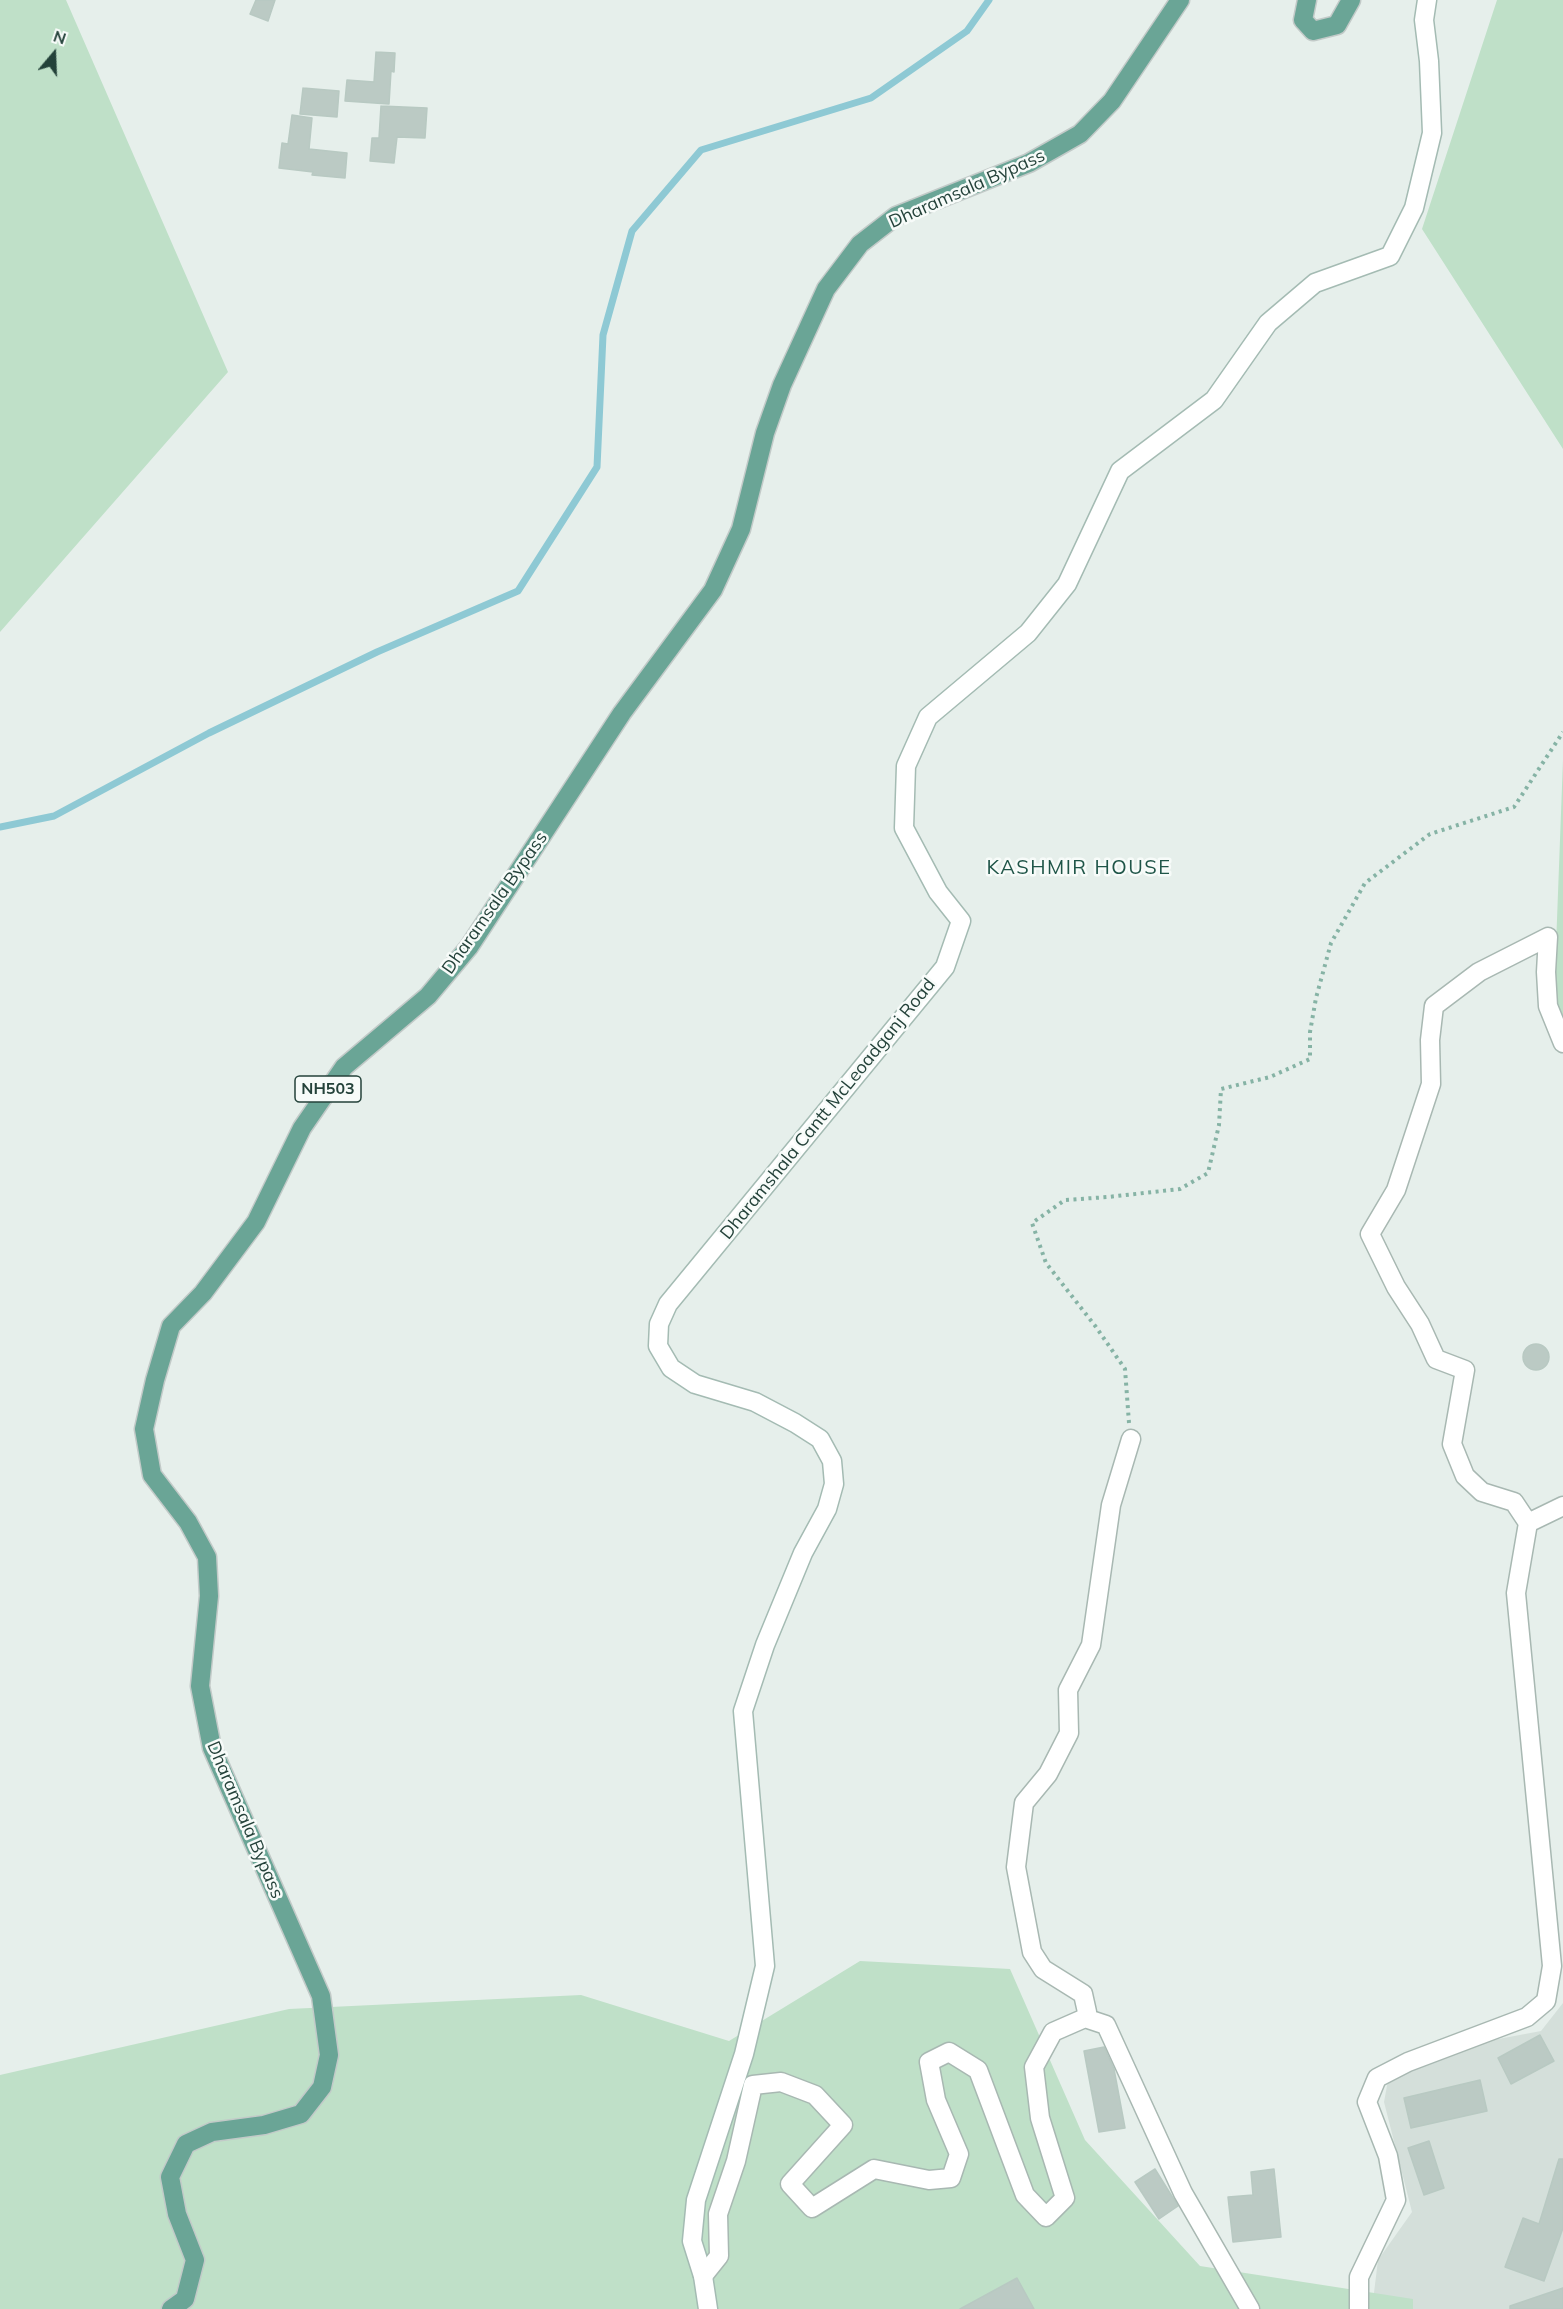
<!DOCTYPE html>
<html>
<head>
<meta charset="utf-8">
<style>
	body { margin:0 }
	#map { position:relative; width:1563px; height:2309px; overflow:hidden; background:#e6efeb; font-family:Mulish,sans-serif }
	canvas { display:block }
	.north { position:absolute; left:24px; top:24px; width:60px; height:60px; -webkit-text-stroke:4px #f7fbf9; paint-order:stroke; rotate:19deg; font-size:16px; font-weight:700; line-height:24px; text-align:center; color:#24423a }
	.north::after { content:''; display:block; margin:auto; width:21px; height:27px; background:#24423a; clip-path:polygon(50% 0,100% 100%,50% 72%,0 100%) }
</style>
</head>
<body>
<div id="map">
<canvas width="1563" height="2309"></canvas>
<div class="north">N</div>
</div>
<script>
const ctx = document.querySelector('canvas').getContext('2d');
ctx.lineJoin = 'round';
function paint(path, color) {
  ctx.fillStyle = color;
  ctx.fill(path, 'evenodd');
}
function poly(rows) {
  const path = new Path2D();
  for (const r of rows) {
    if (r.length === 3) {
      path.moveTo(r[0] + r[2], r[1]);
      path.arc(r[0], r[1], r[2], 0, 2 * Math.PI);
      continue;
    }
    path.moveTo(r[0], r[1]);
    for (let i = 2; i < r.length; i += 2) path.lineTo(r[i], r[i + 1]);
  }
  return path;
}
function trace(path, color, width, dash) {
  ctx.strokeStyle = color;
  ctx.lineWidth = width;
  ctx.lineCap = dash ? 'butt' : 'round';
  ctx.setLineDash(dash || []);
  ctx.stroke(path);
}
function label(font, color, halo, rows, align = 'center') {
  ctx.font = font + ' Mulish,sans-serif';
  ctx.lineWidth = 5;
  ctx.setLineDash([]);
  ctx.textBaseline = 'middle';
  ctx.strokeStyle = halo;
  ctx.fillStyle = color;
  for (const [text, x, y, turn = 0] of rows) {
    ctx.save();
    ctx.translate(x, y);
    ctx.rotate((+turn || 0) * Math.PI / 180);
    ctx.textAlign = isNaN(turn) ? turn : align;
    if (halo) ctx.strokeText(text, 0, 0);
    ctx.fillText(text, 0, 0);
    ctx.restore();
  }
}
paint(poly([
	[1563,2003,1563,2309,1372,2309,1378,2260,1412,2212,1384,2102,1392,2059,1541,2031]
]), '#d4dfda');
paint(poly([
	[0,0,66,0,228,372,0,632],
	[1497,0,1563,0,1563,449,1422,229],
	[1563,760,1563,1016,1554,999],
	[860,1961,1010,1969,1085,2140,1200,2266,1413,2299,1413,2309,0,2309,0,2075,289,2009,581,1995,729,2041]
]), '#bfe0c8');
trace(poly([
	[0,827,54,816,209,733,377,652,518,591,597,467,603,335,632,231,701,150,871,98,967,31,989,0]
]), '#8ec9d4', 7);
const building = poly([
	[256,0,275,0,268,21,250,14,256,0],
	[376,52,395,53,394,72,391,71,389,104,345,101,347,80,374,82,376,52],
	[303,88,339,91,337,117,300,114,303,88],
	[381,106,427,108,425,138,397,137,394,163,370,161,372,138,379,138,381,106],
	[292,115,312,118,309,149,347,153,345,178,312,175,313,172,279,168,282,143,288,144,292,115],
	[1536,1357,13],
	[1540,2035,1554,2061,1511,2084,1498,2058,1540,2035],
	[1104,2047,1114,2069,1125,2128,1099,2132,1084,2051,1104,2047],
	[1480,2080,1487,2111,1411,2128,1404,2098,1480,2080],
	[1429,2141,1444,2188,1424,2195,1408,2148,1429,2141],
	[1559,2159,1563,2159,1563,2228,1544,2281,1505,2267,1523,2218,1539,2224,1559,2159],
	[1155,2169,1178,2206,1159,2219,1135,2182,1155,2169],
	[1274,2169,1281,2237,1233,2242,1228,2197,1253,2195,1251,2172,1274,2169],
	[1017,2278,1034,2309,960,2309,1017,2278],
	[1563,2288,1563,2309,1510,2309,1510,2306,1563,2288]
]);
paint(building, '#bbcac4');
trace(building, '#b8c9c2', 1.5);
const minor = poly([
	[1528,1523,1514,1502,1482,1492,1465,1476,1452,1444,1465,1370,1436,1359,1420,1324,1396,1287,1370,1234,1396,1190,1431,1084,1430,1040,1434,1006,1479,972,1548,937,1546,972,1548,1006,1563,1043],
	[1085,2018,1087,2012,1083,1994,1043,1969,1032,1952,1016,1867,1024,1803,1048,1774,1069,1733,1068,1690,1091,1645,1111,1505,1131,1439],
	[1359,2309,1359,2277,1396,2200,1388,2156,1367,2102,1377,2078,1408,2062,1527,2017,1546,2001,1552,1966,1516,1593,1528,1523,1563,1506]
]);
const tertiary = poly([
	[703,2276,719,2256,718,2214,736,2161,753,2085,781,2082,815,2095,843,2125,790,2184,812,2208,874,2169,929,2180,951,2178,959,2154,936,2100,929,2062,949,2052,978,2070,1025,2195,1046,2217,1065,2198,1040,2118,1034,2067,1053,2032,1085,2018,1106,2025,1183,2193,1250,2309]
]);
const secondary = poly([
	[708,2309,703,2276,692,2241,696,2200,744,2054,765,1966,743,1711,765,1645,803,1553,827,1509,834,1484,832,1461,820,1439,795,1423,755,1402,695,1384,671,1368,658,1346,659,1324,668,1304,945,967,961,921,938,892,904,828,906,766,928,717,1028,633,1067,584,1120,471,1214,400,1268,323,1315,283,1390,256,1414,208,1432,133,1429,61,1424,20,1427,0]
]);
const primary = poly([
	[1307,0,1303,20,1313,31,1337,25,1351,0],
	[171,2309,185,2299,195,2260,177,2214,170,2177,186,2144,212,2132,264,2125,301,2114,322,2087,329,2055,321,1996,212,1748,200,1686,209,1596,207,1557,188,1522,152,1475,144,1429,155,1380,171,1326,203,1293,256,1222,302,1128,344,1067,428,996,469,947,622,713,713,590,741,529,765,433,782,385,826,289,860,244,896,216,1029,163,1080,134,1112,101,1180,0]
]);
trace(minor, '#a8b8b2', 21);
trace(tertiary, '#a8b8b2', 21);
trace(secondary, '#a4bbb3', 21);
trace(primary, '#c2cac8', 21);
trace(poly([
	[1129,1423,1125,1369,1096,1327,1046,1263,1032,1223,1065,1200,1108,1197,1180,1189,1208,1173,1219,1125,1221,1089,1270,1077,1310,1059,1310,1032,1316,998,1331,943,1365,883,1430,834,1514,807,1563,732]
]), '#86b3a5', 4, [3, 4.5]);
trace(minor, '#fff', 18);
trace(tertiary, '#fff', 18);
trace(secondary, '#fff', 18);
trace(primary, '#6aa596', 18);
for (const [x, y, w] of [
	[328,1089,66]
]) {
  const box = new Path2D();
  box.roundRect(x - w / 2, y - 13, w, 26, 4.5);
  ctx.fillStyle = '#f7fbf9';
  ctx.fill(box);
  trace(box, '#24423a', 1.5);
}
label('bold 16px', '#24423a', null, [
	["NH503",328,1089]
]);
label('18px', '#24423a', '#f7fbf9', [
	["Dharamsala Bypass",967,189,-24],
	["Dharamsala Bypass",495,903,-55],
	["Dharamshala Cantt McLeoadganj Road",828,1109,-51],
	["Dharamsala Bypass",245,1820,67]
]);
ctx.letterSpacing = '1.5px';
label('20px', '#1f5548', '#f7fbf9', [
	["KASHMIR HOUSE",1079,868]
]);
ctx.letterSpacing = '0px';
</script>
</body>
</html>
